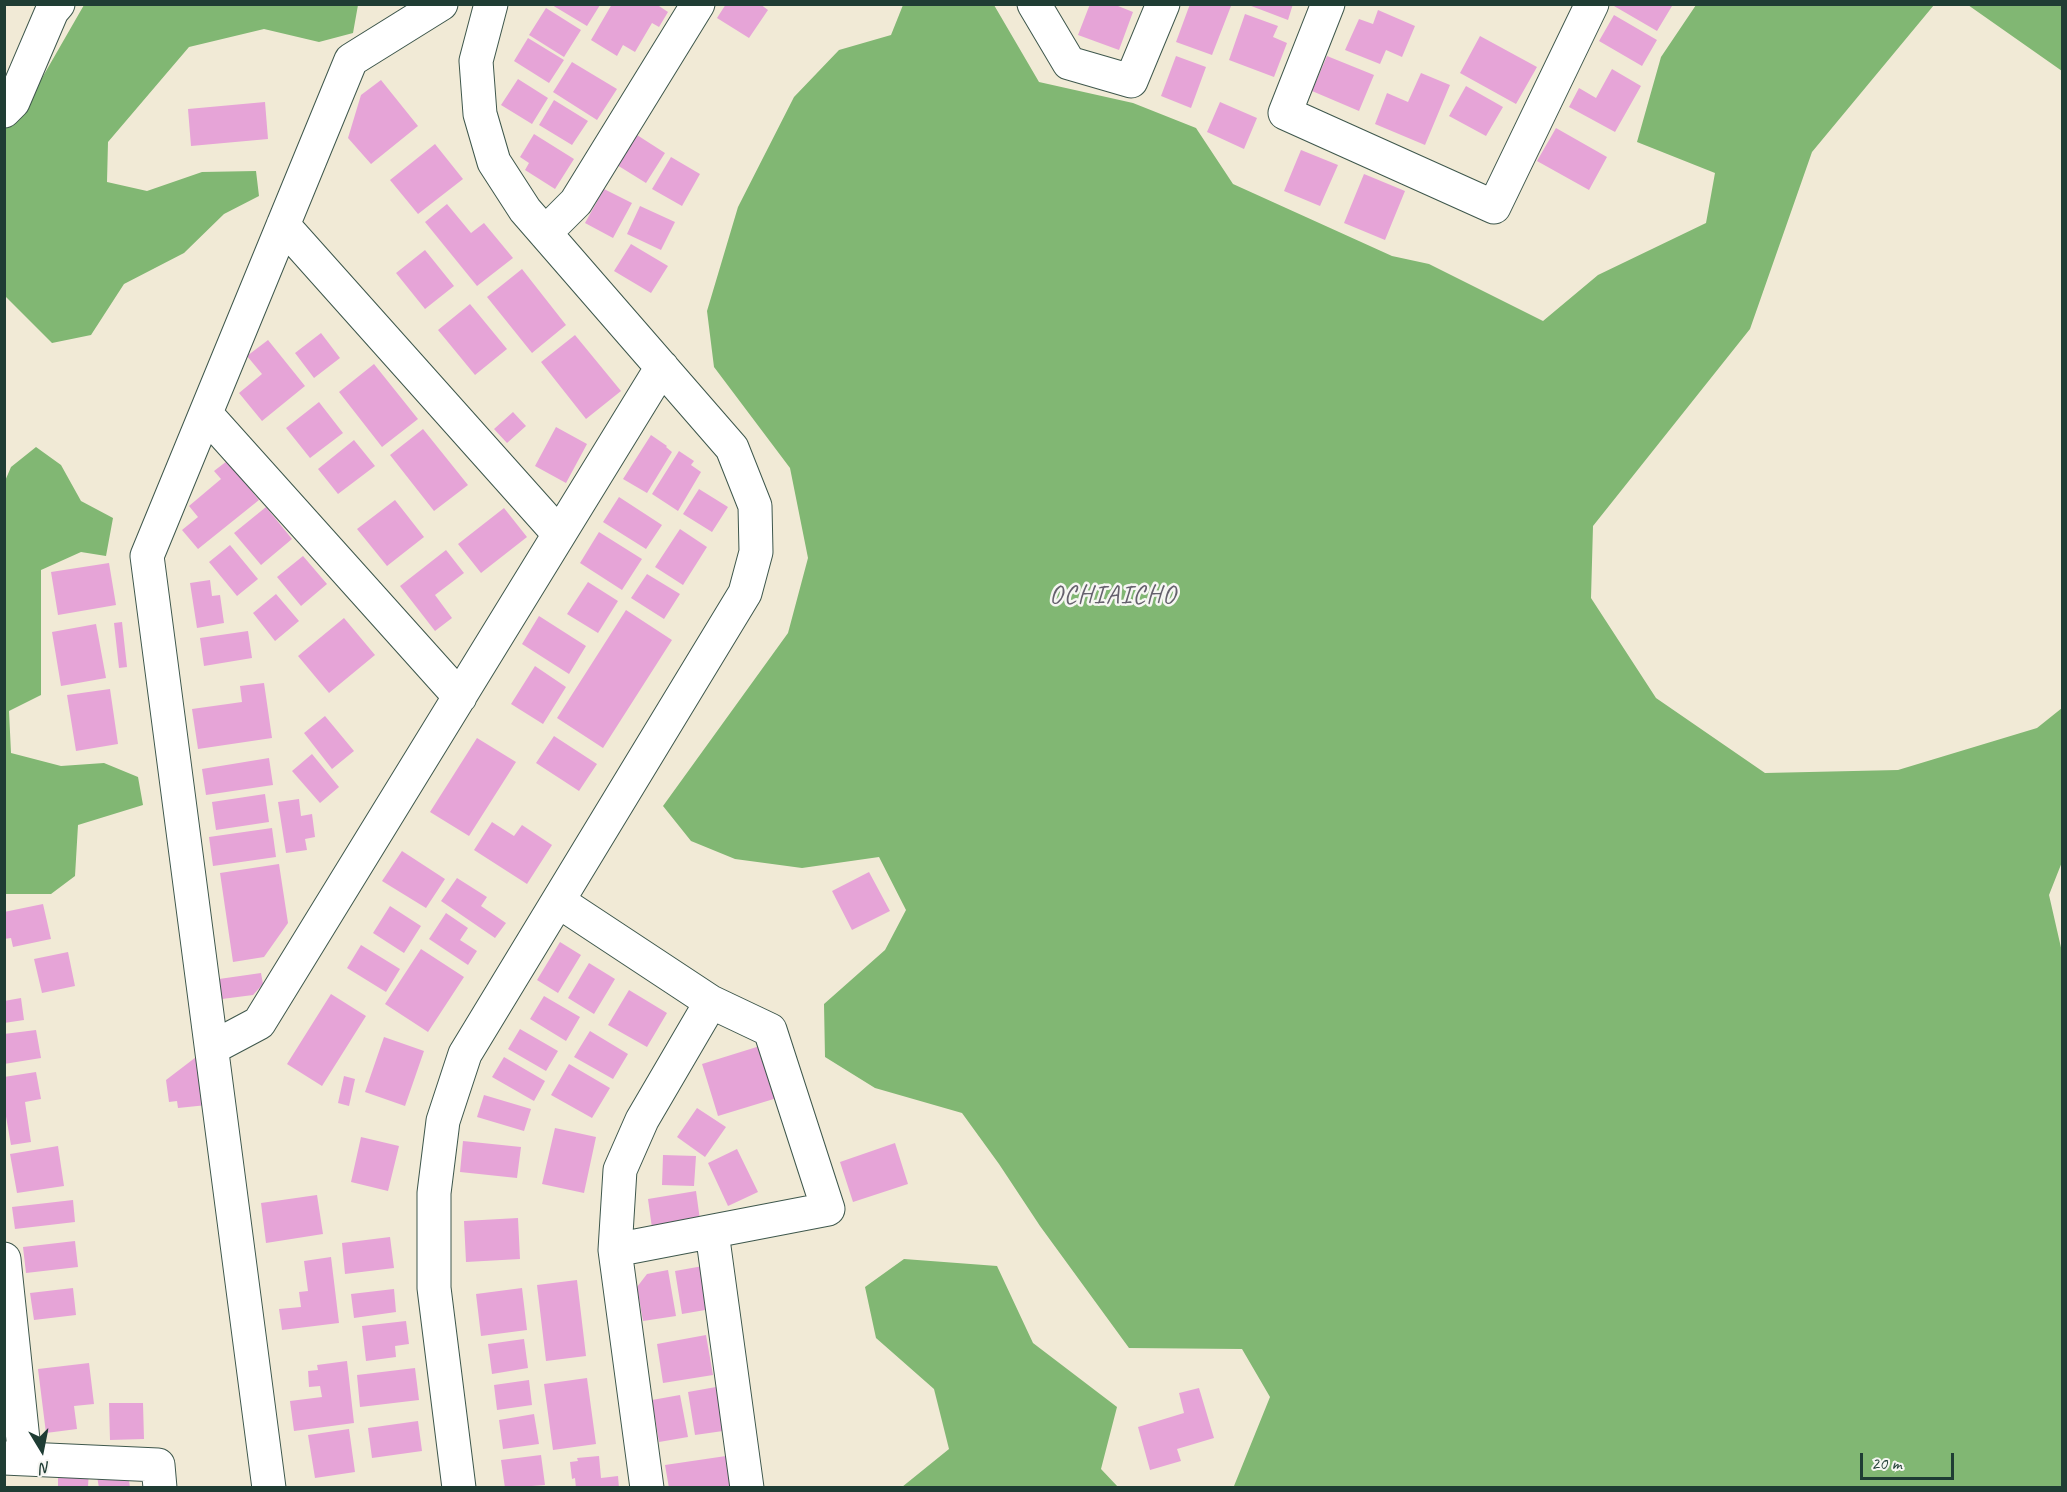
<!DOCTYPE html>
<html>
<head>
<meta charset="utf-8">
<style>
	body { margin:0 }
	#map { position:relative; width:2067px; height:1492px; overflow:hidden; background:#f1ead6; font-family:Caveat,sans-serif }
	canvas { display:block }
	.frame { position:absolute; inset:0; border:6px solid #1f3d34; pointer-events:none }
	.north { position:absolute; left:12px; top:1420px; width:60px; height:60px; -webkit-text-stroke:4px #f6f6f2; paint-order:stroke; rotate:170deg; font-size:16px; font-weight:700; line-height:24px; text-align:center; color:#1f3d34 }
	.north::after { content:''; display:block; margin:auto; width:21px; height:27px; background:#1f3d34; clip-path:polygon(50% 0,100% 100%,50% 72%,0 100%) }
	.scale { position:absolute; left:1860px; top:1453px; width:94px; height:27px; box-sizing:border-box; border:3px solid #1f3d34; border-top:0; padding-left:8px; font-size:18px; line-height:21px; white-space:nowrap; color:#1f3d34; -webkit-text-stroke:4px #f6f6f2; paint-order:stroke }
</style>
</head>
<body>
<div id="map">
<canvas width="2067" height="1492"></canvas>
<div class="frame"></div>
<div class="north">N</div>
<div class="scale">20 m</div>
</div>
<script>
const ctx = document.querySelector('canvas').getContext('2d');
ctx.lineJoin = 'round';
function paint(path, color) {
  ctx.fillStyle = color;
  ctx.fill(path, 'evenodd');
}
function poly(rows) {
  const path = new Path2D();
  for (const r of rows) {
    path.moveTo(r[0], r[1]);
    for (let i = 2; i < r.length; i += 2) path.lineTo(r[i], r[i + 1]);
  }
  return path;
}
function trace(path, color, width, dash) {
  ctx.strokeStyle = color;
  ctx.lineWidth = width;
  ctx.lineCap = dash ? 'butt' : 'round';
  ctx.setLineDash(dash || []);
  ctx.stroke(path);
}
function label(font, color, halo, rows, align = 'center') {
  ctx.font = font + ' Caveat,sans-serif';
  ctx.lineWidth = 5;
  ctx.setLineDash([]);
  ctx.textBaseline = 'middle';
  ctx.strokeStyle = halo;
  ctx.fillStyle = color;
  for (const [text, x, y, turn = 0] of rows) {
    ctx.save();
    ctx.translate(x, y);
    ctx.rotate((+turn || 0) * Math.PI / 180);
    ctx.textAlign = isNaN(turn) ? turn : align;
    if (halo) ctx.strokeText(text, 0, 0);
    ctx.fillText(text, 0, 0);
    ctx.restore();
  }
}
paint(poly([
	[84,5,358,5,353,33,319,42,264,29,189,47,108,142,107,182,147,191,202,172,256,171,259,196,224,214,184,253,124,284,91,335,52,343,5,296,4,127,42,78],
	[903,5,994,5,1039,82,1133,103,1196,128,1233,184,1392,256,1429,264,1543,321,1598,275,1706,223,1715,173,1637,142,1661,57,1696,5,1934,5,1812,152,1750,329,1593,526,1591,598,1656,698,1765,773,1898,770,2037,728,2062,708,2062,862,2049,895,2062,952,2062,1487,1230,1487,1234,1486,1270,1397,1242,1349,1129,1348,1040,1226,999,1164,962,1113,875,1088,825,1057,824,1004,885,950,906,910,879,857,802,868,735,859,691,841,663,806,788,633,808,558,790,468,714,367,707,311,738,207,794,97,839,50,891,35],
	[1968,5,2062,5,2062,71],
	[36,447,61,465,81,501,113,518,106,556,81,552,41,570,41,695,9,711,11,753,61,766,104,763,138,777,143,805,78,825,75,876,51,894,5,894,5,481,11,467],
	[904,1259,997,1266,1033,1343,1117,1407,1101,1469,1118,1487,902,1487,949,1449,934,1389,876,1338,865,1287]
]), '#81b773');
paint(poly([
	[612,4,656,4,668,12,659,27,652,23,635,52,623,45,617,56,591,40],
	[726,4,760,4,768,10,749,38,717,18],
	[1090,4,1113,4,1133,12,1119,50,1078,35],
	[1190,4,1226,4,1231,6,1212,55,1176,42],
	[1246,4,1293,4,1288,20],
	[1615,4,1669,4,1672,6,1657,31,1614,6],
	[552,5,600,5,587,26],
	[546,8,581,30,564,57,529,35],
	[1378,10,1415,26,1402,57,1386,50,1380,64,1345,50,1359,19,1373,24],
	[1245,14,1278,26,1273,37,1287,43,1274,77,1229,60],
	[1614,15,1657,40,1642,66,1599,41],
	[1480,36,1537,67,1516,104,1460,73],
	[528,38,564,60,549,83,514,61],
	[1176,56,1206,67,1191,108,1161,96],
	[1327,56,1374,75,1359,111,1312,91],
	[572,62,617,89,597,120,553,92],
	[1612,69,1641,86,1615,132,1569,107,1579,88,1596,98],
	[1421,73,1450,85,1425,145,1375,124,1387,93,1408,102],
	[518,79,548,98,532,124,501,105],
	[381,80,418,126,371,164,348,138,361,95],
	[1466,86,1503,107,1486,136,1449,116],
	[554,100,588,121,572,145,539,125],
	[265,102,268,139,191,146,188,109],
	[1220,102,1257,118,1244,149,1207,132],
	[1556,128,1607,157,1589,190,1537,161],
	[534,134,574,159,555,189,525,170,529,163,520,157],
	[637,135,665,153,646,183,617,165],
	[435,144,463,179,418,214,390,180],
	[1301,150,1338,165,1320,206,1284,191],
	[671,157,700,174,682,206,652,189],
	[1364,174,1405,191,1385,240,1344,223],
	[604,189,632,203,613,238,585,223],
	[447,204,471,233,484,223,513,258,477,286,425,222],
	[640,206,675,222,661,250,627,234],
	[631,244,668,266,651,293,614,271],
	[425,250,454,286,425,309,396,273],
	[522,269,566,325,532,353,487,297],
	[470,304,507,349,475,375,438,330],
	[321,333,340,358,314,378,295,353],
	[575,335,621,391,586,419,541,362],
	[268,340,305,386,262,421,239,393,262,374,247,356],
	[374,364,418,419,382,447,339,392],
	[319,402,343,433,310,458,286,428],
	[513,412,526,426,507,443,494,429],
	[556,427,587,444,566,483,535,466],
	[423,429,468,485,434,511,390,455],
	[651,435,667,446,666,447,672,452,647,493,623,479],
	[354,440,375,466,338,494,318,469],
	[679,451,694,461,691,465,701,472,678,511,652,494],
	[227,461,259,500,198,549,182,530,198,517,189,506,221,479,214,471],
	[699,489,728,507,712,532,683,514],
	[619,497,662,525,646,549,603,522],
	[395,500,424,537,387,566,357,529],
	[266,507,292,539,261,565,234,533],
	[504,508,527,537,481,573,458,544],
	[680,529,707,547,683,585,655,567],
	[599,532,642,559,622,590,580,563],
	[230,545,258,579,237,596,209,562],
	[446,550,464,573,435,595,452,618,435,631,400,586],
	[303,556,327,584,301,606,277,577],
	[109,563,116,605,58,615,51,572],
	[647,574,680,594,664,619,631,598],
	[210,580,212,596,220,595,224,623,197,628,190,583],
	[588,582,618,601,598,633,567,614],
	[276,594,299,621,275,641,253,613],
	[626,610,672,640,603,748,557,718],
	[539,616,586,646,569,674,522,644],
	[344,618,375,655,329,693,298,656],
	[122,622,127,667,119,668,114,623],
	[96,624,106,678,61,686,52,632],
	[248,631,252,658,204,666,200,638],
	[535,666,566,687,543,724,511,704],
	[264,683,272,738,198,749,192,709,242,702,240,686],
	[110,689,118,744,76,751,67,695],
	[325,716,354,751,332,769,304,733],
	[554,736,597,764,579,791,536,763],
	[477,738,516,762,469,836,430,812],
	[312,754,339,787,320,803,292,771],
	[269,758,273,785,206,795,202,769],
	[265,794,269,822,216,830,212,802],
	[299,799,301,816,312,814,315,837,305,839,307,850,286,853,278,802],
	[492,822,514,836,522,825,552,845,527,884,474,850],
	[272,828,276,857,213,866,209,837],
	[402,851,445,879,426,908,382,881],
	[279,864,288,923,264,957,233,962,220,873],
	[869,872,890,911,852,930,832,891],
	[457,878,487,897,481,906,506,923,495,938,441,901],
	[43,904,51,939,13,947,11,938,4,939,4,912],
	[390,906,421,926,404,953,373,933],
	[446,913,468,928,460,940,477,951,468,965,429,939],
	[560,942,581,955,558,993,537,980],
	[361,945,400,969,386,992,347,968],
	[421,949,464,977,428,1032,385,1004],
	[68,952,75,986,42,993,34,959],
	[589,963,615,979,594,1014,568,998],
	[261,973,263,984,253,995,222,999,219,979],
	[629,990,667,1013,647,1047,608,1025],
	[331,994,366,1016,322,1086,287,1064],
	[544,996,580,1017,566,1041,530,1019],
	[21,998,24,1020,4,1023,4,1001],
	[520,1029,558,1051,546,1071,508,1049],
	[36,1030,41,1058,4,1064,4,1034],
	[590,1031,628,1054,613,1079,574,1057],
	[384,1037,424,1051,405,1106,365,1092],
	[760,1046,777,1098,718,1116,702,1064],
	[200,1054,207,1105,178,1108,177,1101,169,1102,166,1080],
	[504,1057,545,1081,534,1101,492,1077],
	[569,1064,610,1088,592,1118,551,1095],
	[36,1072,41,1099,25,1102,31,1142,11,1145,4,1105,4,1077],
	[344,1076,355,1079,349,1106,338,1103],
	[484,1095,531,1109,524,1131,477,1117],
	[697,1108,726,1127,705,1157,677,1137],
	[555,1128,596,1137,584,1193,542,1184],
	[361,1137,399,1146,388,1191,351,1182],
	[463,1141,521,1147,517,1178,460,1172],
	[895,1143,908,1184,853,1202,840,1162],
	[58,1146,64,1186,17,1193,10,1154],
	[737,1149,758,1192,728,1206,708,1163],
	[663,1155,696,1156,694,1186,662,1185],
	[696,1191,700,1220,652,1228,648,1199],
	[317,1195,323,1234,266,1243,261,1203],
	[73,1200,75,1222,15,1229,12,1207],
	[518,1218,520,1259,466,1262,464,1221],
	[390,1237,394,1268,345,1274,342,1243],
	[75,1241,78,1267,26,1273,23,1247],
	[331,1257,339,1323,282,1330,279,1309,301,1307,299,1292,308,1291,304,1261],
	[703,1266,711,1309,682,1314,675,1271],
	[668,1270,676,1316,643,1321,637,1287,647,1274],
	[577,1280,586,1356,546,1361,537,1285],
	[73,1288,76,1315,34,1320,30,1293],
	[522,1288,527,1330,481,1336,476,1294],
	[394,1289,396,1312,354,1318,351,1294],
	[406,1321,409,1344,395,1346,396,1357,366,1361,362,1326],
	[706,1335,713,1375,663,1383,657,1344],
	[524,1339,528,1368,492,1374,488,1344],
	[347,1361,354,1423,294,1431,290,1401,322,1397,320,1386,309,1387,308,1371,318,1370,317,1365],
	[89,1363,94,1404,74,1406,77,1429,46,1433,38,1369],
	[415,1368,419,1400,360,1407,357,1375],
	[587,1378,596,1444,553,1450,544,1384],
	[529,1380,532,1405,497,1410,494,1385],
	[716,1387,723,1431,695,1435,688,1392],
	[1199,1388,1214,1438,1177,1449,1181,1461,1150,1470,1138,1427,1184,1413,1179,1393],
	[680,1395,688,1437,659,1442,652,1400],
	[109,1403,143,1403,144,1439,110,1440],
	[534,1414,539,1444,503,1449,499,1420],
	[418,1421,422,1451,372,1458,368,1428],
	[349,1429,355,1472,315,1478,308,1435],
	[541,1455,545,1485,505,1488,501,1460],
	[599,1456,601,1478,618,1476,619,1488,576,1488,575,1478,572,1479,570,1462,578,1461,577,1458],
	[726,1456,731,1488,669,1488,665,1465],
	[58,1470,89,1470,88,1487,58,1486],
	[128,1473,130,1488,99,1488,97,1476]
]), '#e6a4d7');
const minor = poly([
	[1034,4,1069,63,1131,81,1163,4],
	[1328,4,1285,113,1494,207,1592,4],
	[4,111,13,102,52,11,58,4],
	[283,225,559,534],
	[545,233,576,202,698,4],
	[206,414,460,697],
	[558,901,711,1002,770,1030,828,1209,615,1250],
	[212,1048,259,1023,662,367],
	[712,1232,747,1488],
	[4,1259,25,1459],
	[4,1458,158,1465,160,1488],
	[269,1488,147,556,351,60,441,4],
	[459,1488,434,1288,434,1193,443,1121,465,1054,745,593,756,552,755,506,732,448,525,210,494,162,480,114,476,61,491,4],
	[647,1488,615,1250,620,1170,642,1120,711,1002]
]);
trace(minor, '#3e574c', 35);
trace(minor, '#fff', 33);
ctx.letterSpacing = '1.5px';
label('26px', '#65616d', '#f6f6f2', [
	["OCHIAICHO",1113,596]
]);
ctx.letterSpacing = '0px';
</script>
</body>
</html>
